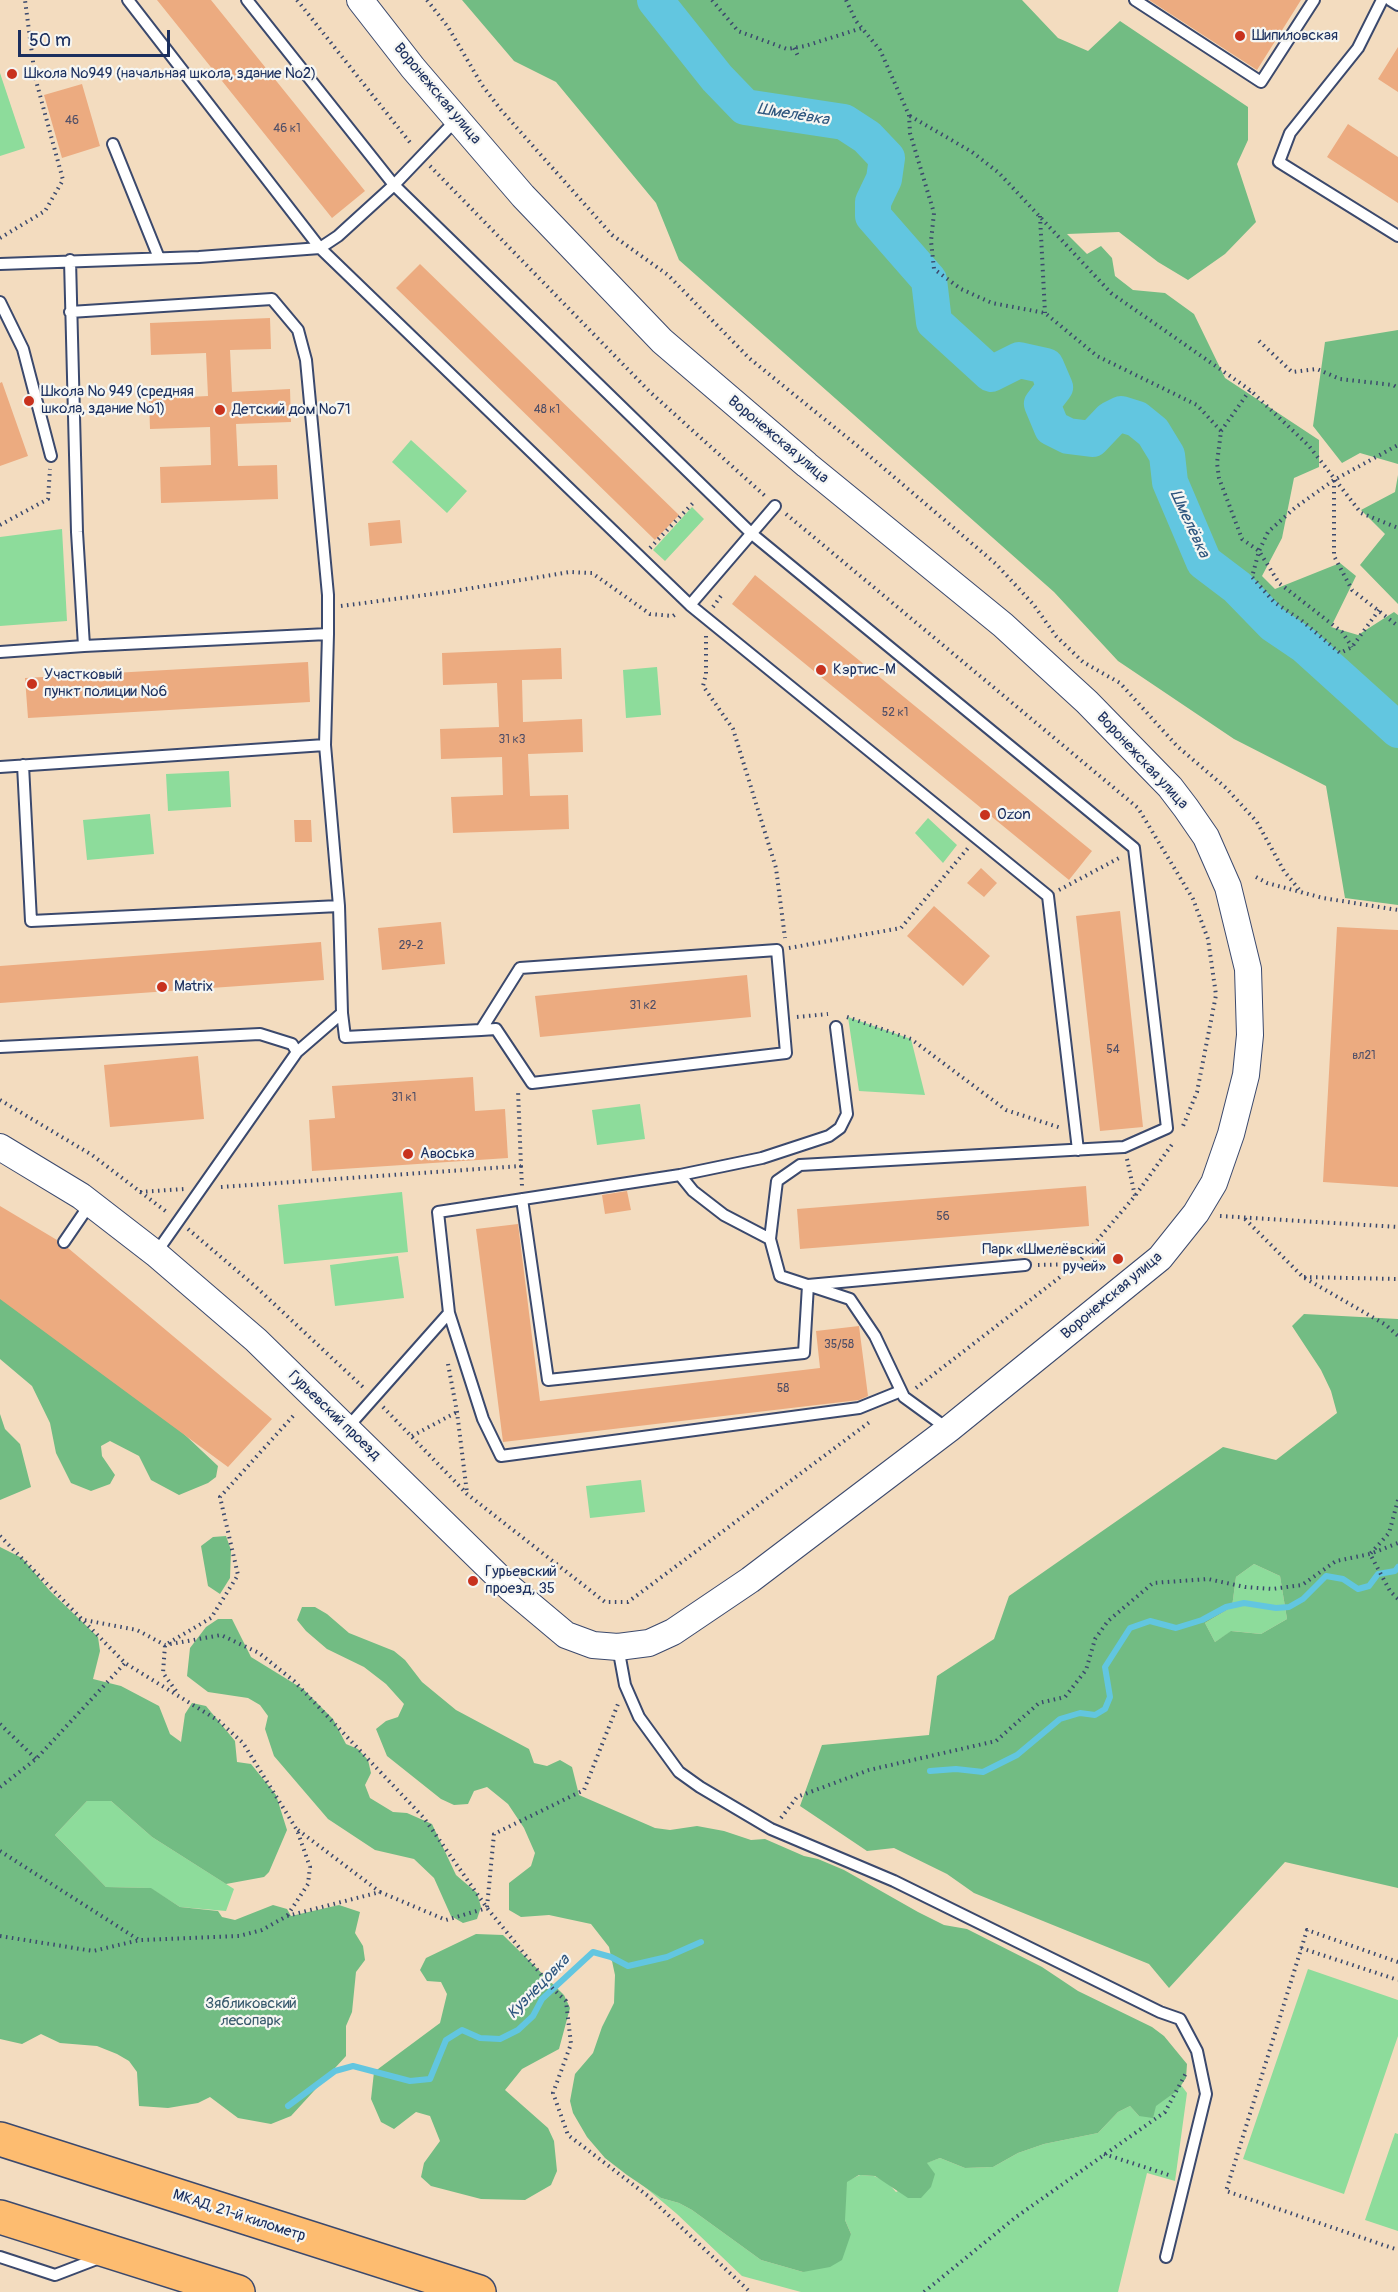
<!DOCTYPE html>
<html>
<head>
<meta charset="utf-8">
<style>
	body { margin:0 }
	#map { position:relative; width:1398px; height:2292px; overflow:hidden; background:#f3dcbf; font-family:Pangolin,sans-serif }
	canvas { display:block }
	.scale { position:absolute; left:18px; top:30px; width:152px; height:27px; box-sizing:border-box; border:3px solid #1b2f5e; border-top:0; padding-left:8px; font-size:18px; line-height:21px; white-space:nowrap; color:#1b2f5e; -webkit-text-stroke:4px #f6f6f2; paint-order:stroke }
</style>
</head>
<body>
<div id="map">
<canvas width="1398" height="2292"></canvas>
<div class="scale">50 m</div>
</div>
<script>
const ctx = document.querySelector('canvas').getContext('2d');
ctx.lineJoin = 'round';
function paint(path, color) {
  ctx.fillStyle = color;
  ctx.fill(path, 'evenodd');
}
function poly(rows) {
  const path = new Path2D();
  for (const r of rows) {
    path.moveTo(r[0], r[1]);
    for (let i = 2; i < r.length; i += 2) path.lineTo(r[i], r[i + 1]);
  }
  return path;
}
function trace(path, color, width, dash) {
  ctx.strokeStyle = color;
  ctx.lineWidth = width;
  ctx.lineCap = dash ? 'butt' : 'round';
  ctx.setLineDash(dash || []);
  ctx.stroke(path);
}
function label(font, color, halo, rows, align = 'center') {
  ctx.font = font + ' Pangolin,sans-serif';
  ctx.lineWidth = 4.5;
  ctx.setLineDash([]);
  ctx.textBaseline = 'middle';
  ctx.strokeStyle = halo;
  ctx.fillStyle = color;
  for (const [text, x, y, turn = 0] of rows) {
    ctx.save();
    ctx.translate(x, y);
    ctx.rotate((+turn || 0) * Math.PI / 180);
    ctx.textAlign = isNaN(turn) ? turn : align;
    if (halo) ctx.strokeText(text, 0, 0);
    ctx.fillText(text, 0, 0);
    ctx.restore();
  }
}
paint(poly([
	[0,73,25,148,0,156],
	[411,440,467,491,447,513,392,462],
	[692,507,704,519,665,561,653,550],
	[62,529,67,621,0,626,0,537],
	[657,667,661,715,626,718,623,670],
	[229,771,231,807,168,811,166,774],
	[150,814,154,854,87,860,83,820],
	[928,818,957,845,943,863,915,833],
	[848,1017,911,1039,925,1095,859,1091],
	[640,1104,645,1139,597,1145,592,1110],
	[402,1192,408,1252,284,1264,278,1205],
	[398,1256,404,1298,335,1306,330,1265],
	[641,1480,645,1512,590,1518,586,1486],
	[1254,1564,1280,1576,1287,1619,1261,1634,1232,1631,1215,1642,1205,1623,1232,1607,1236,1577],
	[87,1801,111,1801,152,1837,234,1889,226,1911,180,1907,150,1888,106,1887,55,1835],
	[1308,1969,1398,2000,1398,2036,1344,2194,1243,2159],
	[1181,2085,1187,2093,1175,2181,1147,2173,1118,2292,801,2292,742,2276,677,2214,639,2182,661,2198,679,2203,692,2210,761,2260,803,2272,851,2234,845,2220,844,2195,847,2181,860,2175,874,2176,887,2182,896,2192,934,2174,926,2163,940,2158,965,2168,993,2167,1018,2153,1044,2144,1098,2133,1118,2112,1130,2106,1139,2116],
	[1395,2133,1398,2134,1398,2231,1365,2220]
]), '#8ddc9b');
paint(poly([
	[462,0,1022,0,1058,38,1088,51,1120,21,1248,107,1248,140,1237,164,1256,222,1225,254,1188,280,1158,262,1119,232,1067,234,1087,254,1101,246,1112,258,1115,276,1133,290,1165,293,1194,314,1225,378,1319,440,1319,467,1294,478,1282,538,1262,576,1275,589,1340,563,1356,576,1331,627,1358,635,1394,612,1398,615,1398,905,1345,898,1326,786,1234,739,1118,661,1054,592,679,260,656,203,556,82,514,61],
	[1398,330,1398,464,1360,453,1342,463,1313,426,1325,342],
	[1398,475,1398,604,1360,565,1385,534,1361,510,1395,492],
	[0,1261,218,1466,216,1477,208,1483,179,1495,151,1480,139,1456,110,1441,101,1446,102,1456,115,1475,110,1484,91,1491,71,1483,56,1453,50,1423,32,1386,0,1359],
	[1304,1314,1398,1319,1398,1888,1285,1862,1169,1988,1149,1964,974,1893,947,1874,894,1848,867,1851,800,1806,822,1745,929,1735,937,1676,994,1639,1009,1596,1223,1447,1276,1460,1337,1413,1331,1391,1321,1370,1292,1326],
	[1254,1564,1280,1576,1287,1619,1261,1634,1231,1631,1215,1642,1205,1623,1232,1607,1236,1577],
	[0,1414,5,1429,20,1444,31,1487,0,1500],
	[226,1536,231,1550,230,1578,220,1594,208,1586,201,1546,213,1537],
	[0,1547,22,1558,50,1591,98,1637,100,1651,93,1679,121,1686,159,1706,170,1734,181,1742,185,1714,192,1703,206,1706,235,1741,237,1762,251,1764,276,1795,287,1830,269,1872,264,1877,226,1884,152,1837,111,1801,87,1801,55,1835,106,1887,151,1888,180,1907,218,1911,222,1917,235,1920,273,1905,287,1909,291,1916,339,1905,360,1912,355,1933,363,1946,365,1960,356,1972,352,2012,346,2026,346,2056,291,2116,271,2124,238,2118,210,2097,198,2103,168,2108,139,2106,137,2072,129,2061,117,2054,97,2046,60,2043,41,2034,22,2044,0,2039],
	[302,1607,315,1607,327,1614,349,1633,394,1651,405,1660,422,1682,456,1710,529,1749,534,1763,547,1766,560,1760,572,1767,579,1795,655,1828,670,1830,697,1826,724,1831,751,1840,765,1839,804,1856,818,1859,844,1870,918,1912,944,1925,967,1929,1042,1967,1078,1991,1152,2027,1164,2036,1187,2064,1186,2078,1178,2090,1156,2106,1153,2118,1139,2116,1130,2106,1118,2112,1098,2133,1044,2144,1018,2153,993,2167,965,2168,940,2158,927,2163,935,2174,931,2187,921,2198,908,2198,875,2176,859,2175,847,2182,845,2220,851,2234,842,2260,830,2267,803,2272,761,2260,692,2210,679,2203,661,2198,627,2175,605,2158,587,2137,573,2113,570,2101,575,2074,593,2053,602,2027,614,2003,615,1975,609,1947,591,1924,549,1915,521,1917,509,1910,509,1883,531,1866,535,1853,524,1828,508,1804,487,1787,474,1791,468,1804,454,1805,441,1799,387,1756,376,1729,386,1721,398,1717,404,1704,386,1684,364,1667,327,1649,306,1631,297,1620],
	[218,1619,232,1619,251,1657,303,1689,333,1719,346,1744,358,1749,368,1760,371,1773,365,1785,370,1798,393,1812,407,1813,432,1824,456,1875,477,1893,481,1907,477,1919,463,1923,451,1916,434,1878,414,1859,375,1850,328,1819,274,1756,265,1729,268,1716,260,1705,248,1698,208,1692,187,1676,190,1648,206,1627],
	[476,1934,503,1935,564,1995,570,2008,559,2049,522,2069,505,2090,548,2128,554,2141,557,2171,551,2185,525,2200,481,2199,431,2186,421,2177,424,2163,440,2141,430,2116,416,2112,394,2129,381,2122,371,2099,374,2072,440,2023,447,1994,441,1982,427,1981,420,1970,426,1958]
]), '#72bc83');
trace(poly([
	[930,1771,956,1769,983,1772,1017,1755,1060,1719,1080,1713,1095,1715,1105,1709,1110,1697,1105,1667,1130,1628,1150,1621,1176,1628,1202,1620,1226,1607,1244,1603,1276,1608,1289,1607,1303,1599,1326,1576,1343,1579,1358,1589,1369,1586,1378,1574,1395,1571,1398,1567],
	[288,2106,335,2071,353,2066,410,2081,430,2079,446,2040,462,2030,480,2038,500,2039,518,2030,533,2016,542,1999,593,1952,611,1957,628,1966,667,1957,701,1942]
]), '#62c6e0', 6);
trace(poly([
	[655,0,717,78,745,107,844,122,867,137,887,158,884,179,873,202,873,216,929,280,934,322,991,374,1019,360,1046,366,1055,387,1042,404,1052,428,1068,436,1092,439,1111,419,1121,414,1137,419,1153,432,1167,455,1170,482,1204,562,1237,587,1273,624,1304,645,1398,730]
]), '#62c6e0', 36);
paint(poly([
	[157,0,211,0,365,191,332,218],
	[1149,0,1301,0,1257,70],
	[1398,47,1398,92,1378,79],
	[82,84,100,146,62,158,44,95],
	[1348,124,1398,157,1398,203,1327,157],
	[420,264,679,515,655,540,396,288],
	[270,318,271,349,230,350,232,392,290,389,291,422,236,424,238,466,277,465,278,499,161,503,160,467,211,465,210,427,150,429,149,399,208,396,206,353,151,355,150,323],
	[2,382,28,456,0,466,0,383],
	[400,520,402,543,370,546,368,523],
	[755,575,1092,851,1069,880,732,604],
	[561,648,562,679,522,680,523,722,582,719,583,752,528,754,530,796,568,795,569,829,453,833,451,797,503,795,502,757,441,759,440,729,499,727,497,683,443,685,442,653],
	[308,662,310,702,28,718,25,678],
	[294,820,311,820,312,842,295,842],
	[981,868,997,883,984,897,967,883],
	[934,906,990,956,963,986,907,936],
	[1120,911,1143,1127,1100,1131,1076,916],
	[441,922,445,964,382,970,378,928],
	[1337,927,1398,930,1398,1187,1323,1182],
	[321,942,324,980,0,1003,0,966],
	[747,975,751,1017,540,1037,535,996],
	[198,1056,204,1119,110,1127,104,1065],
	[473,1077,475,1111,505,1109,508,1158,312,1171,309,1120,335,1118,332,1086],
	[1086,1186,1089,1226,800,1249,797,1209],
	[627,1191,631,1210,605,1214,602,1195],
	[0,1206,57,1240,60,1248,68,1248,272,1419,228,1467,0,1299],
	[518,1224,540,1401,820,1368,816,1331,859,1326,868,1396,859,1400,503,1442,476,1229]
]), '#ecab80');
const service = poly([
	[128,0,320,248,690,605,1048,896,1078,1150],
	[247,0,394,185,752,534,1134,848,1167,1128,1124,1147,800,1165,777,1181,770,1239,780,1276,850,1299,875,1336,904,1397,948,1429],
	[1135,0,1261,82,1314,0],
	[1382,0,1358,48,1290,133,1279,162,1398,236],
	[1390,0,1398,5],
	[113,144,159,258],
	[0,264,199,257,320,248,338,236,394,185,457,119],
	[0,302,23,349,51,456],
	[70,312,272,299,298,330,306,360,328,595,328,634],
	[690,605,775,506],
	[84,646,328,634,325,745],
	[0,652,84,646,77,532,70,260],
	[23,765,31,921,339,906],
	[0,767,325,745,339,906,342,1013,297,1052,156,1253],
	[342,1013,345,1037,481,1030,496,1029,532,1083,786,1053,777,950,520,968,481,1030],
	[0,1047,260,1034,292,1044,297,1052],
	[680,1175,762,1158,829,1136,840,1128,847,1114,836,1027],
	[522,1199,548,1380,804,1353,808,1285,1025,1265],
	[64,1242,90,1204],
	[449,1313,483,1419,501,1456,859,1408,901,1391],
	[347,1428,449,1313,438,1212,680,1175,693,1191,724,1215,770,1239],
	[618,1647,625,1685,639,1717,679,1772,700,1787,771,1829,894,1881,1160,2012,1180,2019,1197,2051,1206,2094,1166,2257],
	[0,2257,55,2275,102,2257]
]);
const tertiary = poly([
	[0,1147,81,1196,156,1254,256,1340,510,1588,566,1635,593,1645,618,1647,649,1643,673,1632,750,1580,949,1429,1160,1258,1196,1213,1214,1183,1231,1134,1246,1075,1250,1035,1248,969,1228,887,1206,837,1186,808,1170,787,1087,702,1003,625,807,465,662,341,523,196,413,68,360,0]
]);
const trunk = poly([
	[0,2139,479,2292],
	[0,2217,238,2292]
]);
trace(service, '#3b496d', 14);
trace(tertiary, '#3b496d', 28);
trace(trunk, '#3b496d', 36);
trace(poly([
	[297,0,412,145],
	[427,0,448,27,482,85,501,110,612,235,668,275,749,358,860,448,996,564,1033,604,1056,636,1083,662,1120,683,1177,746,1226,788,1257,822,1284,871,1302,893],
	[712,0,738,31,787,49,805,46,862,28],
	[846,0,856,21,880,50,909,115,910,133,934,213,931,241,934,269,961,289,992,303,1045,313,1097,356,1197,405,1221,431,1217,463,1219,478,1242,539,1259,551,1279,583,1342,632,1352,647],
	[794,48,798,56],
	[910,116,972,152,999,173,1111,293,1250,390,1309,446,1361,513,1398,528],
	[430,166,649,391,765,496],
	[1040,216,1045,313],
	[0,238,45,211,63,180,35,77,25,0],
	[1259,341,1292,372,1317,369,1340,379,1393,385,1398,388],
	[1221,431,1250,390],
	[1334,480,1334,556,1352,590,1398,626],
	[786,514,1138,808,1193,899,1208,939,1216,995,1197,1092,1183,1126],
	[0,525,48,499,50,469],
	[650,548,693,503],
	[341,606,448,592,570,572,592,573,650,614,673,616,677,613],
	[713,607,723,593],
	[1379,610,1352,647,1340,653,1301,620,1274,602,1252,577,1259,551,1268,532,1296,507,1334,480,1398,445],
	[706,636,706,674,703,686,733,729,776,868,785,938],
	[1256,877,1267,883,1323,898,1398,910],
	[1059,890,1121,857],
	[789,948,901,928,968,848],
	[797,1017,828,1014],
	[847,1017,911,1039,1006,1110,1061,1128],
	[0,1100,92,1155,168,1213],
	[1127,1159,1135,1196],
	[521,1166,522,1186],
	[221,1187,521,1166,518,1090],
	[140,1192,184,1189],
	[1220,1216,1398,1227],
	[1245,1219,1303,1277,1386,1325,1398,1336],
	[188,1229,255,1286,365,1389],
	[1038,1265,1076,1264],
	[1304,1277,1398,1279],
	[448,1364,457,1412,467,1493],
	[916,1388,1077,1264,1135,1196,1173,1143],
	[383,1407,467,1494,605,1602,628,1602,871,1421],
	[412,1436,457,1412],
	[1398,1500,1389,1533,1370,1554,1390,1591,1398,1599],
	[0,1536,125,1663,219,1721,243,1743,297,1830,310,1867,308,1884,287,1916],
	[79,1619,137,1630,165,1645,221,1635,259,1653,294,1681,424,1818,487,1908,553,1989,566,2001,571,2044,553,2093,568,2135,648,2196,750,2292],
	[176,1691,163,1673,165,1645,211,1618,238,1575,220,1497,294,1415],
	[0,1724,36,1759],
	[0,1787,36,1759,125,1663],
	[781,1818,797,1797,869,1770,996,1741,1039,1703,1065,1697,1086,1670,1095,1639,1108,1621,1153,1583,1208,1579,1245,1587,1272,1589,1302,1585,1336,1561,1370,1554,1398,1543],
	[298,1830,380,1892],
	[0,1851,139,1940],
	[487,1907,494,1834,584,1790,618,1704],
	[0,1936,93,1951,140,1940,239,1936,262,1930,287,1916,380,1892,446,1920,487,1908],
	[1301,1948,1398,1980],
	[1398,1962,1307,1930,1226,2191,1398,2250],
	[1104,2154,1172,2176],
	[924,2292,1016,2217,1165,2112,1186,2073]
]), '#3b496d', 4, [1.5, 4.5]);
trace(service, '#fff', 10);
trace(tertiary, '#fff', 26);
trace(trunk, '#fdbc70', 33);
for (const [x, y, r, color] of [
	[1240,36,6,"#c8321e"],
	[12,74,6,"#c8321e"],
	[29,401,6,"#c8321e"],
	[220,410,6,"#c8321e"],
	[821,670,6,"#c8321e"],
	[32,684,6,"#c8321e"],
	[985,815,6,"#c8321e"],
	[162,987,6,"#c8321e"],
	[408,1154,6,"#c8321e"],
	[1118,1259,6,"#c8321e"],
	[473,1581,6,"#c8321e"]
]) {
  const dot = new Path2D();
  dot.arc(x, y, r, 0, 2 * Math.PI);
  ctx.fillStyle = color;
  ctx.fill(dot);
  trace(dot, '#f6f6f2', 2);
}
label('12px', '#4f4e66', null, [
	["46",72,121],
	["46 к1",287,129],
	["48 к1",547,410],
	["52 к1",895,713],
	["31 к3",512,740],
	["29-2",411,946],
	["31 к2",643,1006],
	["54",1113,1050],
	["вл21",1364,1056],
	["31 к1",404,1098],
	["56",943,1217],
	["35/58",839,1345],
	["58",783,1389]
]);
label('15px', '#1b2f5e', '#f6f6f2', [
	["Шипиловская",1252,36],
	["Школа №949 (начальная школа, здание №2)",24,74],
	["Школа № 949 (средняя",41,392],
	["школа, здание №1)",41,409],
	["Детский дом №71",232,410],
	["Кэртис-М",833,670],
	["Участковый",44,675],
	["пункт полиции №6",44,692],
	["Ozon",997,815],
	["Matrix",174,987],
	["Авоська",420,1154],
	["Парк «Шмелёвский",1106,1250,"right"],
	["ручей»",1106,1267,"right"],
	["Гурьевский",485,1572],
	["проезд, 35",485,1589]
], 'left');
label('15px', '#1b2f5e', '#f6f6f2', [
	["Воронежская улица",437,94,50],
	["Воронежская улица",778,440,40],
	["Воронежская улица",1142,761,47],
	["Воронежская улица",1112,1296,-40],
	["Гурьевский проезд",334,1416,44],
	["МКАД, 21-й километр",239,2216,18]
]);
label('15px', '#385a6d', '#f6f6f2', [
	["Зябликовский",251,2004],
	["лесопарк",251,2021]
]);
label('italic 16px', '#2d557e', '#f6f6f2', [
	["Шмелёвка",793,115,9],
	["Шмелёвка",1189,524,65],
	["Кузнецовка",539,1987,-46]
]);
</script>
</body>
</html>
